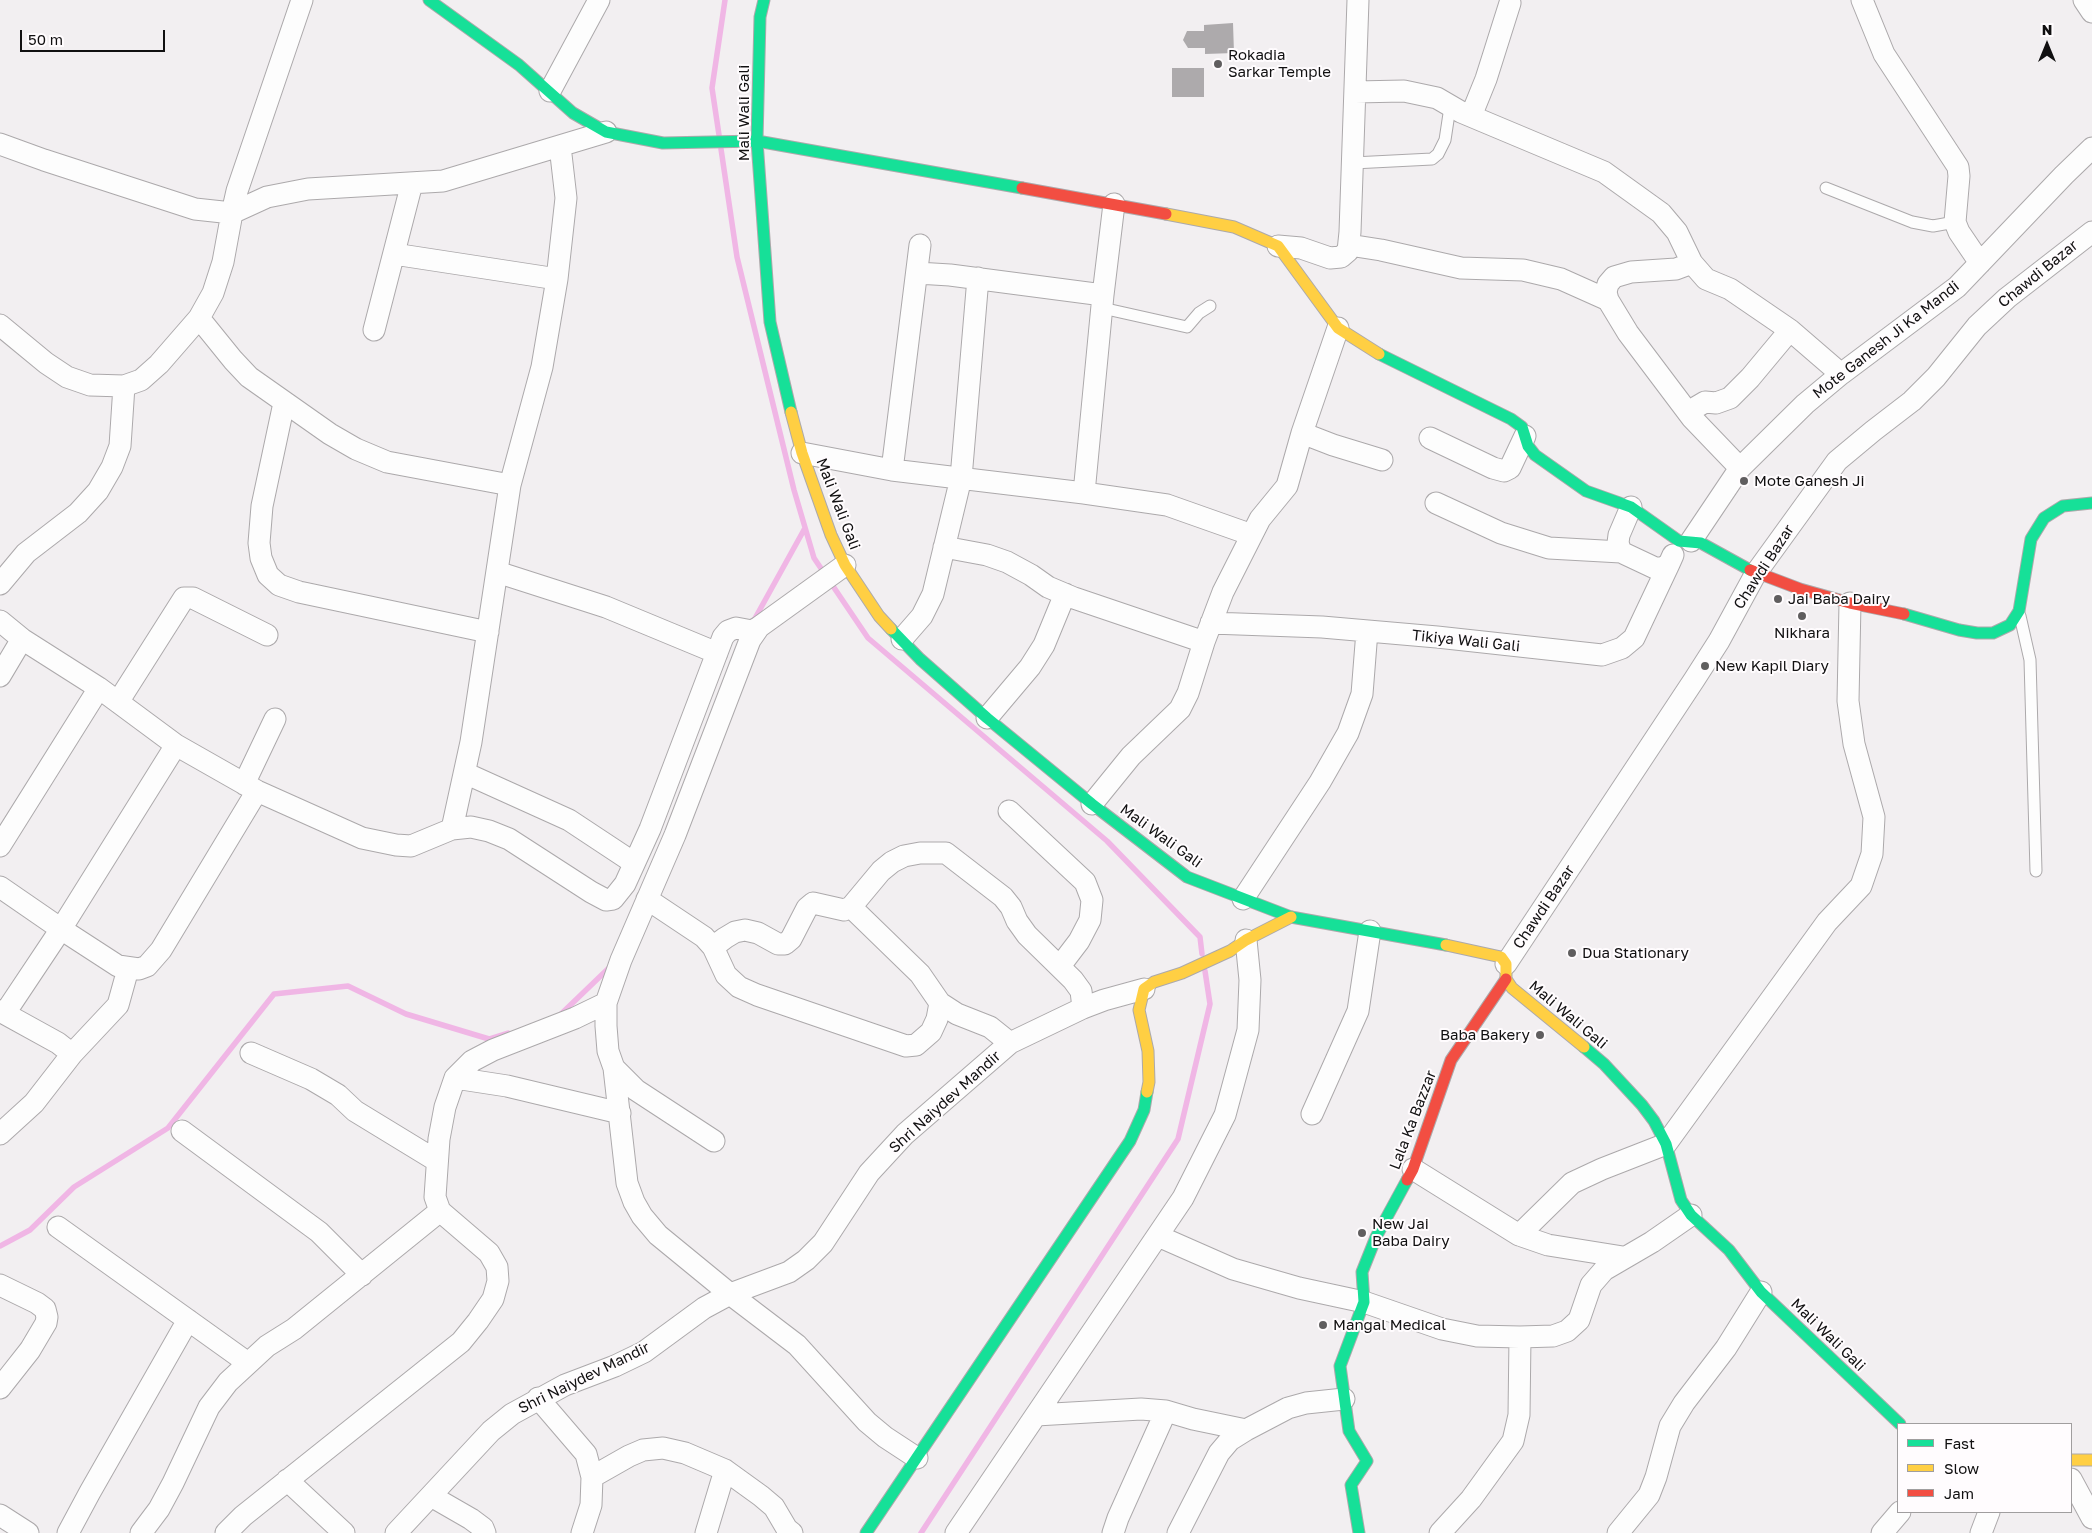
<!DOCTYPE html>
<html>
<head>
<meta charset="utf-8">
<style>
	body { margin:0 }
	#map { position:relative; width:2092px; height:1533px; overflow:hidden; background:#f2eff1; font-family:"Golos Text",sans-serif }
	canvas { display:block }
	.legend { position:absolute; left:1897px; top:1423px; width:175px; height:90px; box-sizing:border-box; background:#fffcfe; border:1px solid #a09e9f; margin:0; padding:6px 9px; list-style:none; font-size:15px; color:#111011 }
	.legend li { display:flex; align-items:center; gap:10px; height:25px }
	.legend b { width:25px; border:1px solid #a09e9f }
	.north { position:absolute; left:2022px; top:20px; width:50px; height:50px; -webkit-text-stroke:4px #fffcfe; paint-order:stroke; rotate:0deg; font-size:14px; font-weight:700; line-height:20px; text-align:center; color:#111011 }
	.north::after { content:''; display:block; margin:auto; width:18px; height:22px; background:#111011; clip-path:polygon(50% 0,100% 100%,50% 72%,0 100%) }
	.scale { position:absolute; left:20px; top:30px; width:145px; height:22px; box-sizing:border-box; border:2px solid #111011; border-top:0; padding-left:6px; font-size:15px; line-height:18px; white-space:nowrap; color:#111011; -webkit-text-stroke:4px #fffcfe; paint-order:stroke }
</style>
</head>
<body>
<div id="map">
<canvas width="2092" height="1533"></canvas>
<ul class="legend">
<li><b style="height:6px;background:#16e098"></b>Fast</li>
<li><b style="height:6px;background:#ffcf43"></b>Slow</li>
<li><b style="height:6px;background:#f24e42"></b>Jam</li>
</ul>
<div class="north">N</div>
<div class="scale">50 m</div>
</div>
<script>
const ctx = document.querySelector('canvas').getContext('2d');
ctx.lineJoin = 'round';
function poly(rows) {
  const path = new Path2D();
  for (const r of rows) {
    path.moveTo(r[0], r[1]);
    for (let i = 2; i < r.length; i += 2) path.lineTo(r[i], r[i + 1]);
  }
  return path;
}
function trace(path, color, width, dash) {
  ctx.strokeStyle = color;
  ctx.lineWidth = width;
  ctx.lineCap = dash ? 'butt' : 'round';
  ctx.setLineDash(dash || []);
  ctx.stroke(path);
}
function paint(path, color) {
  ctx.fillStyle = color;
  ctx.fill(path, 'evenodd');
}
function label(font, color, halo, rows, align = 'center') {
  ctx.font = font + ' "Golos Text",sans-serif';
  ctx.lineWidth = 4;
  ctx.setLineDash([]);
  ctx.textBaseline = 'middle';
  ctx.strokeStyle = halo;
  ctx.fillStyle = color;
  for (const [text, x, y, turn = 0] of rows) {
    ctx.save();
    ctx.translate(x, y);
    ctx.rotate((+turn || 0) * Math.PI / 180);
    ctx.textAlign = isNaN(turn) ? turn : align;
    if (halo) ctx.strokeText(text, 0, 0);
    ctx.fillText(text, 0, 0);
    ctx.restore();
  }
}
trace(poly([
	[719,135,712,88,725,0],
	[721,149,737,257,794,490,814,558,868,638,1107,841,1200,937,1202,954],
	[753,622,805,528],
	[559,1016,612,965],
	[0,1246,30,1230,74,1187,168,1128,274,994,348,986,406,1014,489,1039,508,1033],
	[921,1533,1178,1139,1210,1004,1205,971]
]), '#f0b6e5', 5.5);
paint(poly([
	[1233,23,1234,53,1205,54,1205,48,1188,48,1183,40,1187,31,1204,31,1204,25],
	[1172,68,1204,68,1204,97,1172,97]
]), '#adaaac');
const lane = poly([
	[1353,163,1432,159,1438,154,1445,140,1450,107],
	[1826,188,1912,222,1933,226,1955,222],
	[1102,308,1187,327,1199,313,1210,306],
	[2020,616,2030,660,2036,871]
]);
const street = poly([
	[1862,0,1884,54,1958,167,1959,176,1955,222,1959,232,1980,263],
	[2084,0,2092,12],
	[550,91,599,0],
	[1355,92,1404,91,1437,98,1461,112,1604,172,1661,213,1677,232,1692,263,1706,279,1730,289,1790,330,1841,374],
	[1471,116,1486,79,1510,3],
	[0,144,44,160,195,209,232,213,267,197,308,189,443,181,606,132],
	[1349,245,1381,250,1461,268,1523,270,1561,279,1608,300],
	[1278,246,1301,248,1330,258,1341,257,1348,251,1350,232,1358,0],
	[394,254,557,279],
	[1692,263,1676,269,1631,272,1614,277,1608,284,1606,292,1608,300,1628,333,1692,418,1740,468],
	[917,273,950,275,1103,295],
	[199,318,233,360,249,377,330,434,356,449,387,462,510,485],
	[0,325,46,363,67,377,90,385,124,386,141,380,159,364,199,318,213,293,223,262,232,213,237,191,302,0],
	[374,330,412,183],
	[284,403,262,506,259,543,261,558,268,575,279,585,299,592,488,632],
	[1688,412,1705,402,1716,403,1730,398,1750,378,1790,330],
	[1302,433,1333,445,1382,460],
	[1430,438,1493,468,1504,471,1510,468,1525,436],
	[802,453,892,470,1084,493,1103,295,1114,204],
	[892,470,920,245],
	[1084,493,1167,505,1252,535],
	[1436,503,1501,533,1549,548,1621,552],
	[1631,507,1619,535,1618,543,1621,552,1655,568,1662,568,1669,564,1673,555],
	[1691,541,1740,468,1805,404,1841,374,1957,287,2064,175,2092,148],
	[944,547,987,555,1007,562,1031,575,1048,587,1074,598,1204,642],
	[497,572,606,607,717,653],
	[0,584,26,553,78,513,98,491,112,467,120,446,124,386],
	[0,621,22,639,99,688,176,745,257,791,362,838,396,845,411,846,452,829,471,827,489,831,509,839,591,892,606,900,613,899,625,884,650,829,723,637,728,631,736,628,752,631,759,627,845,565],
	[1211,623,1322,627,1437,637,1602,655,1622,648,1634,638,1669,564],
	[902,639,922,616,933,594,961,478,978,278],
	[0,676,22,639],
	[118,702,184,598,193,598,267,635],
	[987,718,1030,667,1044,645,1065,594],
	[465,773,569,820,634,863],
	[244,784,275,719],
	[1092,804,1131,756,1180,709,1188,693,1204,642,1223,592,1260,519,1287,486,1302,433,1338,328],
	[1009,811,1085,882,1092,900,1090,920,1079,941,1060,966],
	[452,829,471,742,510,485,542,367,557,279,566,198,560,146],
	[0,846,99,688],
	[0,887,61,929,176,745],
	[647,899,704,937,713,947,726,975,739,987,757,995,906,1046,916,1045,931,1032,937,1019,940,1003],
	[1243,899,1320,782,1348,733,1362,694,1367,631],
	[851,907,920,974,940,1003,957,1014,990,1027,1010,1043],
	[713,947,725,938,735,932,745,930,758,933,778,944,785,944,791,939,807,908,813,903,844,910,851,907,881,871,892,862,904,856,920,853,946,853,1003,897,1011,907,1017,921,1027,935,1073,980,1081,991,1083,1008],
	[1506,964,1694,680,1719,641,1756,573,1837,461,1873,431,1912,401,1936,377,1977,326,2007,298,2092,232],
	[0,1011,58,1043,72,1054,34,1103,0,1134],
	[5,1013,61,929,118,966,139,969,147,966,161,950,257,791],
	[251,1053,311,1079,338,1095,355,1111,437,1161],
	[72,1054,118,1005,128,969],
	[614,1068,627,1183,634,1202,642,1216,658,1235,730,1294,797,1345,867,1422,885,1437,917,1458],
	[455,1078,507,1086,620,1113],
	[1312,1114,1358,1011,1370,931],
	[182,1131,319,1232,362,1275],
	[714,1141,636,1090,614,1068,608,1051,606,1026,606,1003,621,960,675,835,750,640,759,627],
	[1413,1169,1519,1235,1548,1245,1623,1257],
	[58,1227,248,1363],
	[1519,1235,1572,1183,1602,1169,1666,1144,1827,922,1861,886,1872,854,1874,817,1854,744,1848,701,1850,603],
	[1158,1236,1233,1269,1299,1288,1364,1302,1442,1329,1477,1336,1520,1337,1553,1336,1567,1331,1579,1320,1591,1285,1604,1270,1652,1242,1691,1215],
	[0,1285,37,1303,45,1309,47,1317,46,1323,30,1350,0,1388],
	[538,1398,586,1454,592,1477,591,1505,582,1533],
	[1036,1415,1141,1409,1166,1411,1193,1419,1246,1430],
	[592,1477,629,1456,643,1450,663,1448,685,1453,725,1470,761,1496,774,1507,787,1529,792,1533],
	[2071,1479,2092,1518],
	[287,1480,344,1533],
	[431,1496,471,1519,483,1528,485,1533],
	[0,1515,28,1533],
	[68,1533,90,1492,188,1320],
	[141,1533,159,1509,173,1483,209,1407,228,1382,267,1346,294,1329,440,1211],
	[226,1533,243,1516,461,1342,478,1321,493,1299,498,1281,497,1267,489,1253,440,1211,435,1197,439,1139,445,1107,455,1078,472,1061,493,1050,575,1018,606,1003],
	[396,1533,491,1431,512,1414,565,1385,615,1366,644,1352,704,1308,730,1294,789,1272,806,1260,823,1243,869,1173,905,1134,1010,1043,1083,1008,1104,1000,1144,989],
	[706,1533,725,1470],
	[956,1533,1183,1198,1225,1115,1248,1030,1250,980,1246,940],
	[1113,1533,1118,1518,1166,1411],
	[1178,1533,1219,1453,1230,1440,1246,1430,1288,1408,1306,1403,1344,1399],
	[1440,1533,1471,1499,1513,1441,1519,1415,1520,1337],
	[1618,1533,1649,1495,1656,1477,1670,1426,1684,1403,1726,1348,1761,1292],
	[1882,1533,1900,1512],
	[1981,1533,1989,1512]
]);
const fast = poly([
	[429,0,519,65,573,113,606,132,663,143,757,141,1022,188],
	[764,0,760,17,757,141,770,322,791,412],
	[1379,354,1511,419,1522,427,1528,446,1535,455,1586,491,1631,507,1679,541,1701,543,1750,570],
	[1904,614,1959,630,1977,633,1993,633,2010,625,2019,611,2031,539,2044,518,2063,506,2092,503],
	[891,629,920,659,987,718,1092,804,1187,877,1291,917,1446,945],
	[1584,1047,1604,1064,1642,1105,1654,1121,1666,1144,1681,1200,1691,1215,1729,1250,1761,1292,1900,1424],
	[866,1533,1130,1141,1144,1110,1147,1092],
	[1359,1533,1351,1485,1367,1461,1349,1431,1340,1366,1364,1302,1362,1272,1376,1237,1407,1180]
]);
const slow = poly([
	[1166,214,1234,227,1278,246,1338,328,1379,354],
	[791,412,802,453,831,535,845,565,879,616,891,629],
	[1446,945,1501,957,1506,964,1506,979,1512,988,1584,1047],
	[1147,1092,1149,1082,1148,1051,1139,1010,1144,989,1154,982,1182,973,1230,951,1246,940,1291,917],
	[2071,1460,2092,1460]
]);
const jam = poly([
	[1022,188,1166,214],
	[1750,570,1800,589,1850,603,1904,614],
	[1407,1180,1413,1169,1451,1060,1506,979]
]);
trace(lane, '#aca9ab', 13);
trace(street, '#aca9ab', 23);
trace(fast, '#aca9ab', 13);
trace(slow, '#aca9ab', 13);
trace(jam, '#aca9ab', 13);
trace(lane, '#fdfdfd', 11);
trace(street, '#fdfdfd', 21);
trace(fast, '#16e098', 11);
trace(slow, '#ffcf43', 11);
trace(jam, '#f24e42', 11);
for (const [x, y, r, color] of [
	[1218,64,5,"#605e5f"],
	[1744,481,5,"#605e5f"],
	[1778,599,5,"#605e5f"],
	[1802,616,5,"#605e5f"],
	[1705,666,5,"#605e5f"],
	[1572,953,5,"#605e5f"],
	[1540,1035,5,"#605e5f"],
	[1362,1233,5,"#605e5f"],
	[1323,1325,5,"#605e5f"]
]) {
  const dot = new Path2D();
  dot.arc(x, y, r, 0, 2 * Math.PI);
  ctx.fillStyle = color;
  ctx.fill(dot);
  trace(dot, '#fffcfe', 2);
}
label('15px', '#111011', '#fffcfe', [
	["Rokadia",1228,55],
	["Sarkar Temple",1228,72],
	["Mote Ganesh Ji",1754,481],
	["Jai Baba Dairy",1788,599],
	["Nikhara",1802,633,"center"],
	["New Kapil Diary",1715,666],
	["Dua Stationary",1582,953],
	["Baba Bakery",1530,1035,"right"],
	["New Jai",1372,1224],
	["Baba Dairy",1372,1241],
	["Mangal Medical",1333,1325]
], 'left');
label('15px', '#111011', '#fffcfe', [
	["Mali Wali Gali",744,113,-90],
	["Chawdi Bazar",2038,274,-39],
	["Mote Ganesh Ji Ka Mandi",1886,340,-38],
	["Mali Wali Gali",838,504,69],
	["Chawdi Bazar",1764,567,-57],
	["Tikiya Wali Gali",1466,641,6],
	["Mali Wali Gali",1161,836,36],
	["Chawdi Bazar",1544,907,-56],
	["Mali Wali Gali",1568,1015,40],
	["Shri Naiydev Mandir",945,1102,-42],
	["Lala Ka Bazzar",1413,1120,-69],
	["Mali Wali Gali",1828,1335,44],
	["Shri Naiydev Mandir",584,1378,-26]
]);
</script>
</body>
</html>
